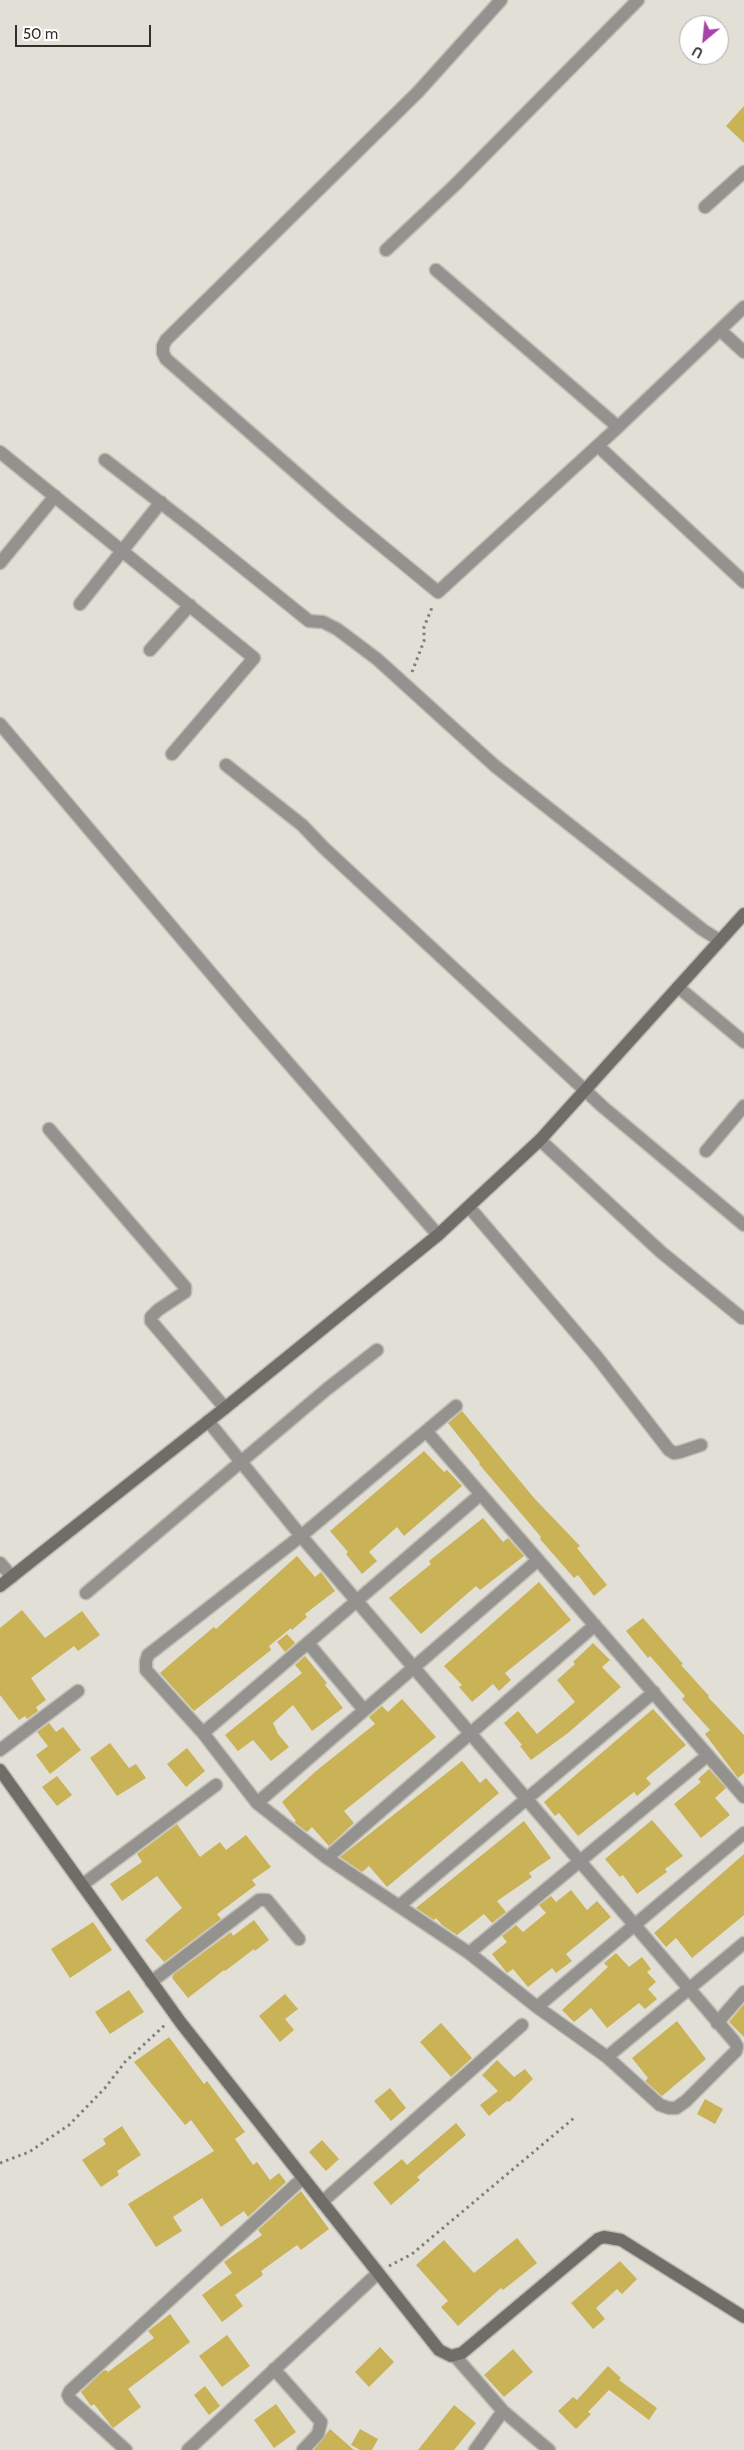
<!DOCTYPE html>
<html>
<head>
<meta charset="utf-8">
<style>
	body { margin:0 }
	#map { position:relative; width:744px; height:2450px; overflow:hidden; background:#e2dfd6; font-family:Cabin,sans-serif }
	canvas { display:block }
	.north { position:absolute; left:679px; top:15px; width:50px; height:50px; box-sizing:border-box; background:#fff; border:1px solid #adacab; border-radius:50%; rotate:208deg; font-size:14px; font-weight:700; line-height:20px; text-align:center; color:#31302d }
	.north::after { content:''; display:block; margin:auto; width:18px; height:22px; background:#a742a6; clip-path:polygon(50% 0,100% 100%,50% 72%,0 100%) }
	.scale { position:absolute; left:15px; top:25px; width:136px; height:22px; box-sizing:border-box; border:2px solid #31302d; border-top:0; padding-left:6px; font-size:15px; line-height:18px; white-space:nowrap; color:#31302d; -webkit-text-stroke:4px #fff; paint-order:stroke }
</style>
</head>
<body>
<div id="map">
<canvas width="744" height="2450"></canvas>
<div class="north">U</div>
<div class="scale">50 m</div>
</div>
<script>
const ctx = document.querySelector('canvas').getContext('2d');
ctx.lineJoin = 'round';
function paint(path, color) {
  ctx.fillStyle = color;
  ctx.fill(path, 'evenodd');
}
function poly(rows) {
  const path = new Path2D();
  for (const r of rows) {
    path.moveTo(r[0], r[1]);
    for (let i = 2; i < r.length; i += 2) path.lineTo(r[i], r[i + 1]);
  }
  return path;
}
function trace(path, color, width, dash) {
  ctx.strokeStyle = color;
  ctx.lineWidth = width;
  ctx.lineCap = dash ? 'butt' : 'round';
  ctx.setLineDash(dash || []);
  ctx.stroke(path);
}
paint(poly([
	[744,106,744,143,726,126],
	[462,1411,534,1498,580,1546,577,1548,607,1585,594,1596,578,1575,574,1578,540,1539,541,1537,479,1464,480,1463,448,1423],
	[424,1451,444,1472,447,1470,462,1486,404,1536,397,1527,369,1552,377,1561,362,1574,346,1554,348,1552,330,1531],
	[483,1518,503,1542,508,1538,524,1556,480,1590,476,1586,421,1634,389,1598,431,1564,429,1561],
	[297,1556,315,1577,321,1572,335,1591,305,1614,307,1617,292,1630,291,1628,269,1646,271,1650,194,1711,160,1673,196,1642,214,1627,216,1629],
	[539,1582,571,1620,505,1673,511,1680,499,1691,493,1684,472,1702,459,1687,462,1685,444,1666],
	[22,1610,45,1638,82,1611,100,1635,78,1651,74,1646,31,1678,46,1700,36,1707,38,1711,27,1719,25,1716,19,1720,0,1695,0,1628],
	[643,1618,683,1664,681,1665,709,1696,708,1697,744,1735,744,1773,738,1778,705,1734,710,1730,682,1699,685,1696,650,1656,648,1658,626,1631],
	[287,1634,295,1643,285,1652,277,1642],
	[593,1643,610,1660,602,1667,621,1687,568,1733,531,1760,520,1746,522,1745,504,1723,518,1711,537,1734,575,1702,557,1680,575,1664,573,1662],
	[305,1656,327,1683,325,1685,343,1708,312,1731,293,1705,273,1723,278,1734,289,1747,271,1761,253,1740,238,1751,225,1735,302,1673,295,1665],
	[402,1699,436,1737,344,1811,354,1823,329,1846,312,1827,307,1832,294,1822,296,1821,282,1802,316,1771,375,1724,369,1717,382,1706,388,1712],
	[653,1709,686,1745,646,1778,651,1784,637,1796,634,1792,578,1836,559,1813,555,1816,544,1802],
	[49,1723,56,1732,63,1727,81,1750,50,1774,36,1755,48,1746,37,1732],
	[110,1743,129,1768,136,1764,146,1778,117,1796,90,1758],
	[187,1748,205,1771,186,1787,167,1764],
	[462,1761,480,1783,486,1778,499,1793,387,1887,369,1866,362,1872,340,1857],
	[709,1769,726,1788,715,1798,730,1815,701,1838,674,1804,701,1782,698,1779],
	[57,1776,72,1795,57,1806,42,1787],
	[652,1820,683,1856,665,1869,667,1872,637,1894,623,1875,620,1877,605,1859],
	[524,1821,551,1858,529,1873,532,1877,497,1901,506,1912,492,1923,484,1914,457,1935,442,1925,436,1918,434,1920,416,1908],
	[177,1824,200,1857,220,1842,226,1850,246,1835,271,1867,252,1880,256,1885,217,1914,221,1919,164,1962,145,1940,182,1908,157,1876,122,1901,110,1884,142,1862,137,1854],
	[744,1854,744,1915,692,1958,676,1938,666,1947,654,1933],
	[571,1890,587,1910,597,1901,611,1917,566,1954,572,1961,556,1973,552,1968,528,1987,513,1969,507,1973,492,1954,507,1942,502,1936,516,1925,523,1932,546,1913,539,1905,551,1896,556,1902],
	[254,1920,269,1940,255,1951,254,1949,225,1971,224,1970,188,1998,172,1978,174,1974,231,1932,233,1936],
	[93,1922,112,1950,70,1978,51,1949],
	[616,1953,629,1967,642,1957,651,1969,647,1972,656,1982,648,1989,657,1999,645,2009,639,2003,607,2028,591,2008,574,2022,562,2010,608,1967,604,1963],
	[129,1990,144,2012,110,2034,95,2012],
	[285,1994,298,2009,285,2019,294,2030,280,2042,259,2016],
	[744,2004,744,2037,729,2022],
	[677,2021,706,2059,662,2096,645,2081,648,2078,632,2058],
	[441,2023,472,2058,451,2077,420,2042],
	[169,2037,204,2084,207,2081,245,2132,235,2139,253,2165,257,2162,270,2180,279,2173,286,2182,248,2217,244,2211,221,2227,202,2198,173,2217,182,2231,156,2247,128,2204,214,2151,191,2120,185,2125,134,2062],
	[497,2060,514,2077,525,2069,533,2079,509,2102,507,2101,489,2116,480,2105,498,2091,482,2075],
	[390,2088,406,2108,391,2121,374,2101],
	[705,2099,723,2109,715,2124,697,2114],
	[456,2123,466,2135,417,2177,420,2180,391,2205,373,2183,402,2159,407,2165],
	[122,2126,141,2155,117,2171,119,2175,101,2187,82,2160,106,2144,103,2139],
	[322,2140,339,2159,326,2171,309,2152],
	[301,2191,329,2229,301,2250,297,2245,261,2271,263,2275,235,2295,243,2306,222,2322,202,2295,232,2273,224,2262,262,2235,258,2230],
	[517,2238,537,2263,503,2290,501,2288,458,2326,441,2307,448,2301,416,2265,444,2240,474,2273],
	[620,2261,637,2279,622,2294,617,2289,596,2308,605,2319,593,2329,571,2303],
	[170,2314,190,2342,128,2389,141,2407,113,2428,94,2404,91,2406,81,2392,103,2371,106,2370,108,2372,154,2338,148,2331],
	[227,2335,250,2366,222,2387,199,2356],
	[380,2347,394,2362,369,2387,355,2372],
	[513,2349,533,2372,504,2397,484,2375],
	[608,2366,621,2378,619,2380,657,2408,649,2420,609,2390,588,2412,591,2414,576,2429,558,2411,573,2397,577,2400],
	[205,2386,220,2406,209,2415,194,2395],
	[276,2404,296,2432,274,2448,254,2420],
	[454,2405,476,2423,454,2450,418,2450],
	[330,2429,354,2450,314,2450],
	[360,2429,378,2439,372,2450,360,2450,351,2445]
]), '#cab257');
const street = poly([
	[501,0,418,92,166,340,163,346,163,353,166,359,342,513,438,592,618,427],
	[705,207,744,172],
	[386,250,454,186,638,0],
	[436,270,618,427,744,307],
	[720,330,744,352],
	[598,446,744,582],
	[0,452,254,658,172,754],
	[105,460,196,530,309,621,323,622,337,629,377,659,495,766,703,930,719,940],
	[0,563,55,496],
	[80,604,161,502],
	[150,650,190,605],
	[0,724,249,1018,438,1235],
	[226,765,302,825,324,848,603,1107,744,1225],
	[678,987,744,1042],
	[49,1129,185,1287,185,1292,158,1310,151,1317,151,1321,225,1408],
	[540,1140,661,1252,742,1318],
	[706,1151,744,1106],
	[469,1207,597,1357,669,1450,674,1453,680,1452,701,1445],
	[208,1421,301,1536,734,2041,737,2046,736,2051,686,2101,676,2108,669,2108,660,2105,607,2057,537,2007,469,1953,327,1858,257,1803,203,1733,146,1670,146,1661,148,1655,301,1536,456,1406],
	[426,1431,744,1797],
	[0,1563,12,1577],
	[86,1593,327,1389,377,1350],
	[308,1643,364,1710],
	[203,1733,481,1494],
	[0,1750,78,1691],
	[257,1803,538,1560],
	[327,1858,595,1625],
	[82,1885,216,1785],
	[399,1906,654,1692],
	[469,1953,708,1755],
	[151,1982,259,1900,267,1900,299,1939],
	[537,2007,744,1833],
	[717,2023,744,1992],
	[607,2057,744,1943],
	[322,2202,522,2025],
	[455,2356,503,2411,549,2450],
	[274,2369,321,2422,318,2434,303,2450],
	[126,2450,70,2399,68,2395,70,2391,303,2178],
	[188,2450,378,2273],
	[475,2450,503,2411]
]);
const secondary = poly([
	[0,1586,225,1408,438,1235,540,1140,744,914],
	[0,1770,181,2023,439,2350,451,2356,462,2353,598,2239,604,2237,621,2240,744,2317]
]);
trace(street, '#bfbcb4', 15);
trace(secondary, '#bfbcb4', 15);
trace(poly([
	[412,672,424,641,424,627,433,605],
	[0,2163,29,2152,69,2125,105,2088,125,2062,166,2024],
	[389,2266,412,2254,574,2118]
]), '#817f79', 3, [2.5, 4]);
trace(street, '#93928e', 12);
trace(secondary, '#6e6d67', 12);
</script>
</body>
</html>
